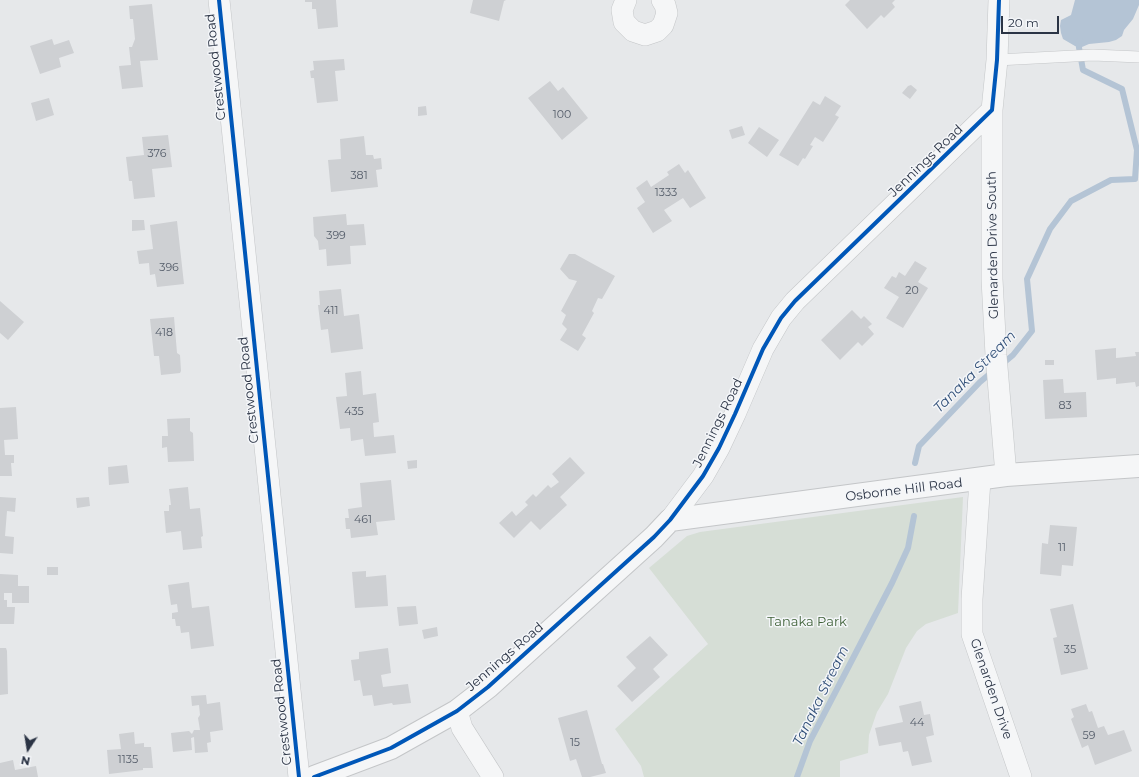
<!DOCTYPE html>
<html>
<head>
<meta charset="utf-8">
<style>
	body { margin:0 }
	#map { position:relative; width:1139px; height:777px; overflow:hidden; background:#e6e8ea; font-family:Montserrat,sans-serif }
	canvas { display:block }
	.north { position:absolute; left:8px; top:729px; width:40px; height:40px; -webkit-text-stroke:3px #f4f6f9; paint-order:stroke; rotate:192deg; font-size:11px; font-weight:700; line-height:16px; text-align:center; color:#2b3445 }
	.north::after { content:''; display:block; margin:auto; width:14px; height:18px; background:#2b3445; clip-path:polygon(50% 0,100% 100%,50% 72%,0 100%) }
	.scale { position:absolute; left:1001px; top:16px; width:58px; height:18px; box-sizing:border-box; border:2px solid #2b3445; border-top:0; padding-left:5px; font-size:12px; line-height:14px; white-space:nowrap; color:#2b3445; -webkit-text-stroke:3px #f4f6f9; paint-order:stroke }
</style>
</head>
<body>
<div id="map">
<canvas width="1139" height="777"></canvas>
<div class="north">N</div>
<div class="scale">20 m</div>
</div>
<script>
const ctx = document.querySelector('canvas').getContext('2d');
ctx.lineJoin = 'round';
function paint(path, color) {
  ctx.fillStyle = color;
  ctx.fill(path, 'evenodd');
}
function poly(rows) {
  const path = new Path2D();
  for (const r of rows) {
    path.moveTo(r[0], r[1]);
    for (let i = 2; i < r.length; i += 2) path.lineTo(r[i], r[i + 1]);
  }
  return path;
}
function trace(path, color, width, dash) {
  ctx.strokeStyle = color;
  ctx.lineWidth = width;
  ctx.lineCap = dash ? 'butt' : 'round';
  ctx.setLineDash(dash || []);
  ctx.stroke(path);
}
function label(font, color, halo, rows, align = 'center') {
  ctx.font = font + ' Montserrat,sans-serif';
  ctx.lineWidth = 3;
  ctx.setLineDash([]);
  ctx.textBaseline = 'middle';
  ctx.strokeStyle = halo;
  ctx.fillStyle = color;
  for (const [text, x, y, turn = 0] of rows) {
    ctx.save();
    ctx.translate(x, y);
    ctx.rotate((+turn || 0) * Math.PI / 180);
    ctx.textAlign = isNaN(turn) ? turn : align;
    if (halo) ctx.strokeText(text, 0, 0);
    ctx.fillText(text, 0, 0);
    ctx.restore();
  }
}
paint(poly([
	[963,497,958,613,926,624,917,631,906,648,888,694,877,712,869,735,868,753,840,761,840,777,644,777,641,766,615,729,708,644,649,568,687,536,700,532]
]), '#d6ded6');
paint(poly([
	[1075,0,1139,0,1139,5,1133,19,1124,30,1122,36,1116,40,1109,42,1089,44,1082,47,1075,46,1063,39,1061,33,1060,26,1061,20,1071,15]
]), '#b4c4d5');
trace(poly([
	[1001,365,1013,355,1032,331,1027,279,1050,229,1071,201,1111,180,1135,179,1137,150,1122,89,1083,70,1078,42,1080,40],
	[915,463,919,446,980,382,992,372],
	[797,777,810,741,892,583,908,548,914,516]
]), '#b4c4d5', 6);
paint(poly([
	[305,0,336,0,338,27,318,29,316,9,312,9,312,2,305,2],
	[473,0,506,0,504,1,499,21,470,13],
	[850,0,895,0,892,3,895,7,884,18,881,15,867,29,845,5],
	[152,4,158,60,140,61,143,87,122,89,119,66,131,65,129,47,132,47,135,39,133,19,130,19,129,6],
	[52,39,54,45,69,40,74,53,59,58,61,67,40,74,30,46],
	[344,59,345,70,335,71,338,101,317,103,314,78,311,78,310,71,314,70,313,61],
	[550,81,558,91,563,87,588,118,562,140,528,98],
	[911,85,917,90,910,99,902,93,908,86],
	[825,96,841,106,835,115,839,117,823,142,815,137,810,145,813,146,805,159,803,158,798,166,779,155,813,101,820,105],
	[49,98,54,115,36,121,31,103],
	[426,106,427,115,418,116,418,107],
	[742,126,745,135,732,139,729,130],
	[759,127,779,140,767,157,748,143],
	[168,135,172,167,152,169,155,197,134,199,132,181,129,181,126,157,144,155,142,137],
	[364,136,366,155,373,155,374,159,381,158,382,169,376,170,378,187,331,192,328,160,341,159,340,139],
	[679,164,685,173,688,170,706,198,690,208,683,198,664,210,672,221,653,233,637,208,645,202,636,188,647,180,651,187,669,175,667,172],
	[346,214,347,225,364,224,366,245,350,246,351,264,327,266,326,249,319,250,318,241,314,236,313,217],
	[132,220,144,220,145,230,132,231],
	[177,221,184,284,157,287,155,274,150,275,149,263,139,264,137,251,153,249,150,225],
	[569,254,575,254,615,276,602,299,598,298,592,311,594,313,582,335,586,338,578,351,560,340,567,329,562,324,566,315,561,311,577,281,569,279,560,269],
	[915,261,927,268,918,282,928,288,903,328,886,318,899,297,884,288,892,276,896,278,899,272,905,276],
	[341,289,344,316,359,314,363,349,331,353,328,329,321,330,318,305,320,305,319,291],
	[0,301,24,322,8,340,0,333],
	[852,310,861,319,864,316,872,324,868,327,874,334,862,346,858,342,840,360,821,340],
	[174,317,177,353,180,355,181,371,180,373,161,375,159,356,154,356,150,319],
	[1116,348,1116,358,1136,356,1135,352,1139,352,1139,386,1136,387,1135,382,1116,384,1116,378,1097,380,1095,350],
	[1045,360,1054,360,1054,365,1045,365],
	[361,371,363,395,376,393,379,422,373,423,374,437,394,435,396,453,365,456,363,439,351,441,350,428,340,429,336,397,347,396,345,373],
	[1063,379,1064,393,1086,392,1087,417,1045,419,1043,380],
	[16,407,18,439,4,440,5,455,14,455,14,463,11,463,12,476,0,476,0,408],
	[190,418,190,431,193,433,194,461,168,462,167,447,162,448,162,436,168,436,167,419],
	[570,457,585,473,560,497,567,505,540,530,531,521,514,538,499,523,512,511,516,516,528,505,525,502,533,494,536,497,548,485,551,488,559,482,552,474],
	[417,460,417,468,408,469,407,461],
	[127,465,129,483,109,485,108,467],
	[391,480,395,520,376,522,378,535,351,538,350,529,346,529,345,518,349,518,348,509,362,507,360,483],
	[188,487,190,509,200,508,203,536,201,537,202,548,183,550,181,531,166,533,164,511,169,511,169,505,171,505,169,489],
	[0,497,16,498,15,512,7,511,5,536,14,537,13,554,0,553],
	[89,497,90,506,77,508,76,498],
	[1050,525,1077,527,1073,566,1062,565,1061,576,1040,574,1042,543,1048,544],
	[47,567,58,567,58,575,47,575],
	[366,571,366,577,386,575,388,606,355,608,352,572],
	[0,574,18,575,18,586,29,586,29,603,12,603,12,593,4,593,4,600,7,600,7,607,15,607,14,624,0,624],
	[189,582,192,608,209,606,214,646,191,649,189,632,181,633,180,626,176,626,175,619,172,619,172,613,178,612,177,604,171,605,168,585],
	[1073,604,1088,669,1061,675,1053,638,1057,637,1050,609],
	[416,606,418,624,399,626,397,607],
	[437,627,438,636,424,639,422,630],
	[650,636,668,655,653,669,660,677,632,702,617,686,636,668,626,657],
	[0,648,6,648,7,651,8,694,0,695],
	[388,648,391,673,381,675,383,687,408,684,411,703,393,705,392,703,374,706,372,695,363,696,360,680,354,681,351,660,359,659,359,652],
	[206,695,207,704,220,702,223,730,210,732,211,742,207,743,208,752,195,753,194,737,191,738,192,750,173,752,171,733,189,731,192,734,194,730,200,730,198,718,200,715,199,705,192,706,191,696],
	[921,701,924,715,930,714,934,735,926,737,932,762,912,766,908,751,903,752,901,742,879,746,875,728,903,722,899,706],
	[1086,704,1089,712,1092,711,1098,728,1104,726,1108,735,1124,730,1132,751,1095,765,1088,745,1082,748,1071,719,1074,717,1071,709],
	[587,710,602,764,603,764,606,773,590,777,582,777,576,759,570,761,558,718],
	[134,732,135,744,144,743,144,747,151,747,153,768,143,768,143,770,109,774,107,750,121,749,119,734],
	[13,760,15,770,36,766,38,777,0,777,0,763]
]), '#ced0d3');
const service = poly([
	[997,60,1093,55,1139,57]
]);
const minor = poly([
	[219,0,299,777],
	[626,0,622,10,624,22,633,31,645,35,657,31,663,25,667,13,665,5,662,0],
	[992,110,992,279,996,355,1006,475],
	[980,480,972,599,972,634,1021,777],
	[670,520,703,476,719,448,735,414,763,349,781,318,795,301,992,110,997,60,999,0],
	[457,711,462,728,493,777]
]);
const tertiary = poly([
	[314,777,391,748,457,711,488,687,654,537,670,520,1006,475,1139,466]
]);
trace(service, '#c4c6c8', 12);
trace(minor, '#c4c6c8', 22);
trace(tertiary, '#c4c6c8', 24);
trace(service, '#f5f6f7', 11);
trace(minor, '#f5f6f7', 21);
trace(tertiary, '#f5f6f7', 22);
trace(poly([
	[219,0,299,777],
	[314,777,391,748,457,711,488,687,654,537,670,520,703,476,719,448,735,414,763,349,781,318,795,301,992,110,997,60,999,0]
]), '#0057b8', 4);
label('11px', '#545c69', null, [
	["100",562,115],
	["376",157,154],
	["381",359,176],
	["1333",666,193],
	["399",336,236],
	["396",169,268],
	["20",912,291],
	["411",331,311],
	["418",164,333],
	["83",1065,406],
	["435",354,412],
	["461",363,520],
	["11",1062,548],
	["35",1070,650],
	["44",917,723],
	["59",1089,736],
	["15",575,743],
	["1135",128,760]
]);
label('13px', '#2b3445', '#f4f6f9', [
	["Crestwood Road",216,67,-96],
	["Jennings Road",926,161,-44],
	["Glenarden Drive South",993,245,-91],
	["Crestwood Road",249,390,-96],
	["Jennings Road",718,423,-64],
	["Osborne Hill Road",904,490,-7],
	["Jennings Road",505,657,-41],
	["Glenarden Drive",991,689,71],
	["Crestwood Road",282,712,-96]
]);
label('13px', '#3f6138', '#f4f6f9', [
	["Tanaka Park",807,622]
]);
label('italic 14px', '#34527a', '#f4f6f9', [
	["Tanaka Stream",975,372,-45],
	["Tanaka Stream",821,696,-64]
]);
</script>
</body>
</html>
